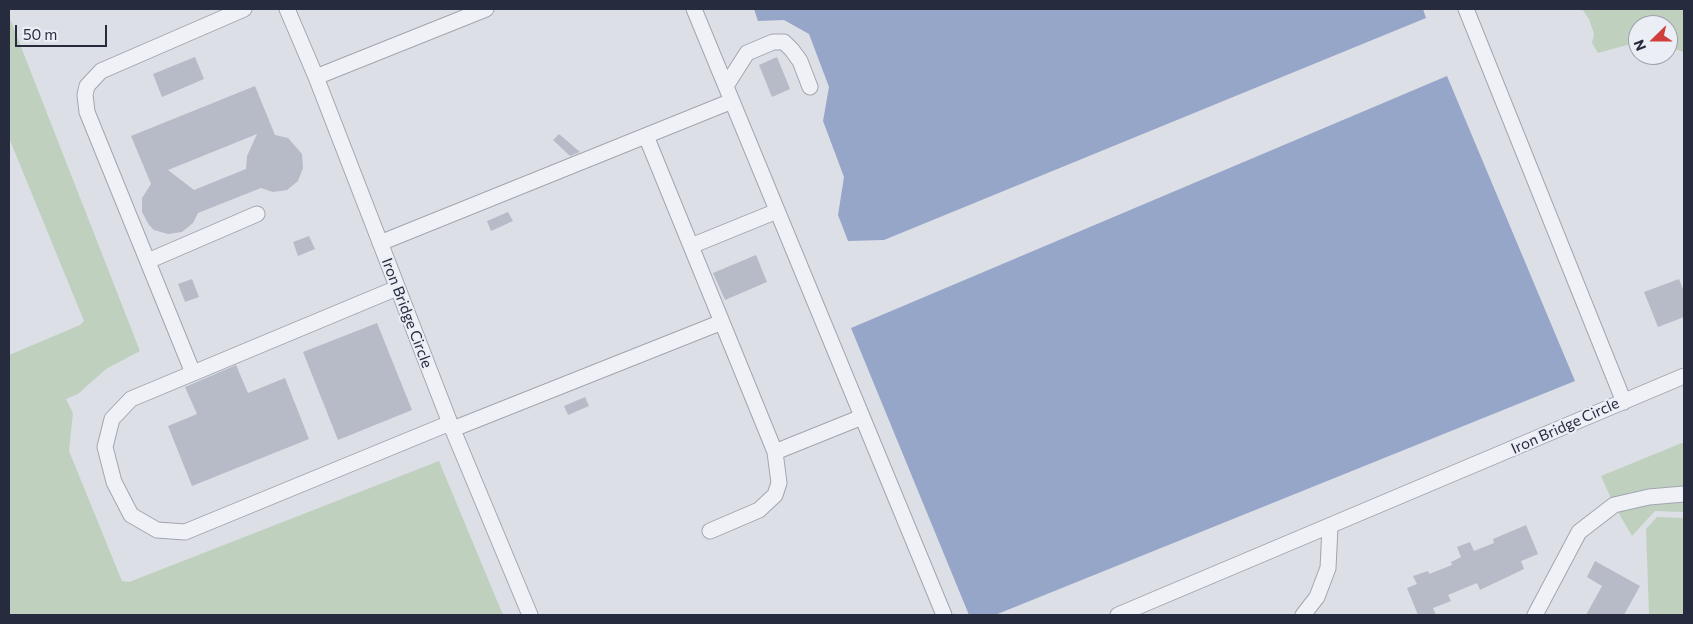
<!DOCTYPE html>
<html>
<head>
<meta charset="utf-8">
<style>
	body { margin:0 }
	#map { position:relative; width:1693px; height:624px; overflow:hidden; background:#dddfe7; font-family:Commissioner,sans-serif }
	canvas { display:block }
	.frame { position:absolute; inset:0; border:10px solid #262b3e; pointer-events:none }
	.north { position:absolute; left:1628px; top:15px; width:50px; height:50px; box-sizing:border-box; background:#eceef5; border:1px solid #9da0ac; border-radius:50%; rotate:248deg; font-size:14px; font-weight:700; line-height:20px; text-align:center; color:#262b3e }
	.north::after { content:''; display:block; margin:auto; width:18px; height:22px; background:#d13f3d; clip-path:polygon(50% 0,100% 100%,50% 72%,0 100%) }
	.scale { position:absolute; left:15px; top:25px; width:92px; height:22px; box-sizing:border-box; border:2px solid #262b3e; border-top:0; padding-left:6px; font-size:15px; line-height:18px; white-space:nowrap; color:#262b3e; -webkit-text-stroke:4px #eceef5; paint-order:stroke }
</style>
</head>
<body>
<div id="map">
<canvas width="1693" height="624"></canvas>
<div class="frame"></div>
<div class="north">N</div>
<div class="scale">50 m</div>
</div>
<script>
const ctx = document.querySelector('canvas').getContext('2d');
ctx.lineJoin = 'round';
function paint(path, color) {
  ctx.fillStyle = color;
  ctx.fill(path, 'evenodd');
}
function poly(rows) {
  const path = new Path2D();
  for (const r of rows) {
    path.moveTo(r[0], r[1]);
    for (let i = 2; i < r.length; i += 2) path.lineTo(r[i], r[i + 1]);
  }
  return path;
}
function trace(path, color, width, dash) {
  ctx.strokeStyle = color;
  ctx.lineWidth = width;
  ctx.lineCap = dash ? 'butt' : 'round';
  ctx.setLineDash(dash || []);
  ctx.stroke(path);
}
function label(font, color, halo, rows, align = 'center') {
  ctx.font = font + ' Commissioner,sans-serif';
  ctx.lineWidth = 4;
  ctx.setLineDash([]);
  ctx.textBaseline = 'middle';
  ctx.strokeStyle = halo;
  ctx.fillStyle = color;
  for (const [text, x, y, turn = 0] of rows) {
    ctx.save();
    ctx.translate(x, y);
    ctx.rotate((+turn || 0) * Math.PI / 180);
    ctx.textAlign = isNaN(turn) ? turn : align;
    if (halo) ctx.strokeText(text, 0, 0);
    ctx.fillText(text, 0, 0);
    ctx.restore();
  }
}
paint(poly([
	[1582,9,1684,9,1684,52,1668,47,1668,25,1638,25,1638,42,1598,53,1592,43,1594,34,1589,19],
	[9,16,140,351,106,369,78,394,66,399,73,413,69,451,122,581,129,582,439,461,503,615,9,615,9,355,80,325,84,321,9,138],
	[1684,442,1684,512,1655,511,1632,536,1614,505,1601,476],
	[1657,517,1684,518,1684,615,1649,615,1646,529]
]), '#bfd1be');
paint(poly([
	[754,9,1423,9,1426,18,884,240,848,241,838,215,844,177,823,121,829,87,809,34,784,20,758,21],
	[1447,76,1575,381,995,615,969,615,851,328]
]), '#96a6c9');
paint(poly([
	[195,57,204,79,162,97,153,74],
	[777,57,790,89,772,97,759,65],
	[255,86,275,135,288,138,302,154,303,168,298,181,287,190,273,192,261,188,198,213,193,223,182,232,168,234,154,230,149,225,142,212,142,198,151,184,131,136],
	[257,134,247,156,246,169,194,190,168,170],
	[559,134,580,152,570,156,553,140],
	[508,212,513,221,491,231,487,221],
	[309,236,315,249,298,256,293,242],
	[756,255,767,282,725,300,713,273],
	[192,279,199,297,185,302,178,284],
	[1679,279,1684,292,1684,317,1658,327,1644,292],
	[377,323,412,410,338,440,303,352],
	[236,365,248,393,285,378,309,439,192,486,168,426,197,414,185,387],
	[585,397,589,406,568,415,564,406],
	[1526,525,1538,554,1521,561,1524,569,1480,590,1477,583,1448,595,1451,601,1433,608,1436,615,1418,615,1407,588,1417,584,1413,576,1428,571,1429,574,1452,565,1451,562,1461,557,1457,547,1470,542,1474,551,1494,543,1493,539],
	[1595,561,1640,586,1624,615,1586,615,1602,586,1587,577]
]), '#b7bac7');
const minor = poly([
	[287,9,316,77,450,423,530,615],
	[694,9,944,615],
	[1466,9,1624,402],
	[316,77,486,9],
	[726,86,747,53,773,42,784,42,792,50,800,61,810,87],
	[646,136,775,452,779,483,775,495,759,510,710,531],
	[380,243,732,101],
	[691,246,777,211],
	[148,261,257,214],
	[397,288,131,399,112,419,105,447,114,482,131,515,157,530,185,532,450,423],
	[193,373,87,112,85,95,87,86,101,71,244,9],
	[453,429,722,322],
	[775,452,862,417],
	[1118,615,1684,376],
	[1303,615,1317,597,1328,568,1330,527],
	[1535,615,1579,532,1614,505,1649,497,1684,494]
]);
trace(minor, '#a2a5b1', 17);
trace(minor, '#f0f1f6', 15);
label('15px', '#262b3e', '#eceef5', [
	["Iron Bridge Circle",407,313,69],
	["Iron Bridge Circle",1565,426,-24]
]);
</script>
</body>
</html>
